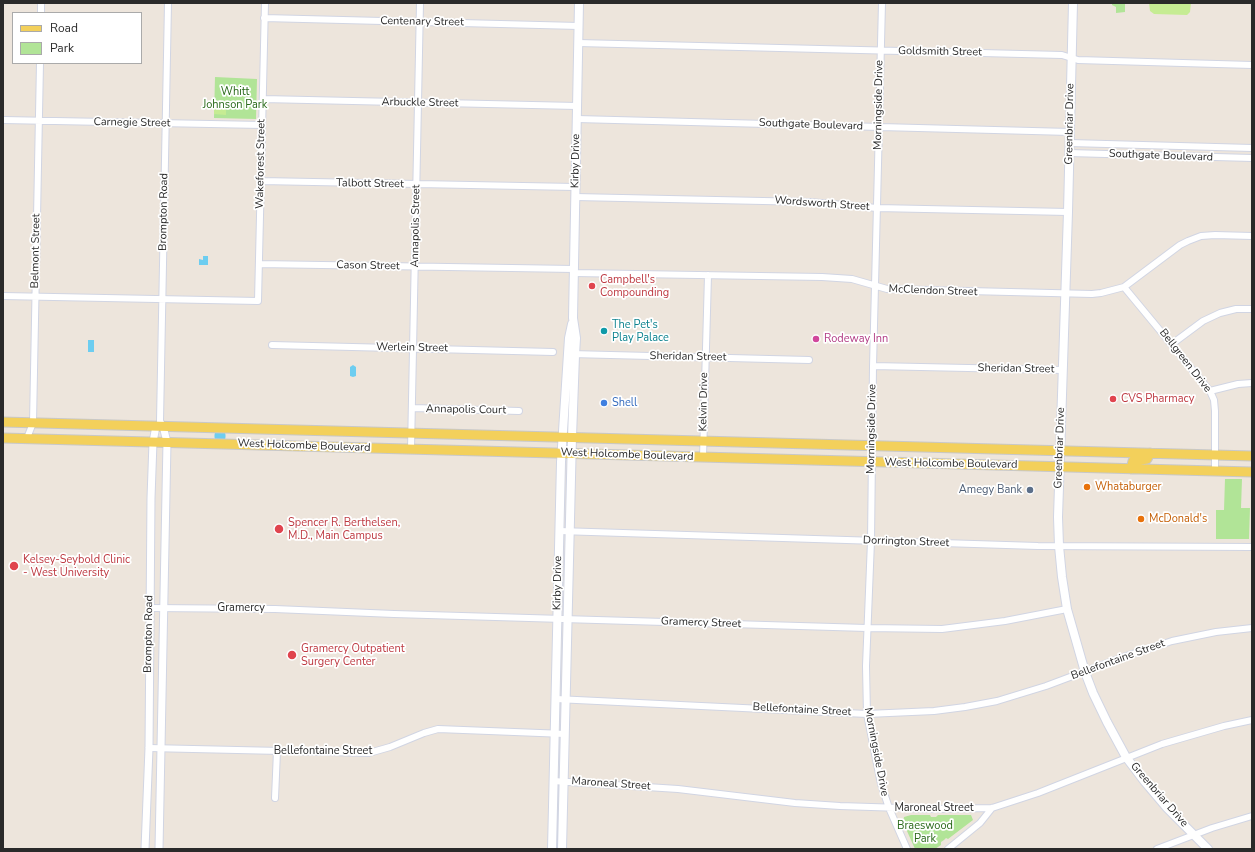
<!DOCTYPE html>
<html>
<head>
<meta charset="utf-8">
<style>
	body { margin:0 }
	#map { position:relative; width:1255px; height:852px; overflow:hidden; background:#ede5dc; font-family:"Nunito Sans",sans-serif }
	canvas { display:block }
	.frame { position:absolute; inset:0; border:4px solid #2a2a2a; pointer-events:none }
	.legend { position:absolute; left:12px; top:12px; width:130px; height:52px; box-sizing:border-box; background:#fff; border:1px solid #aaa; margin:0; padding:5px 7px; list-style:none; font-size:12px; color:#2a2a2a }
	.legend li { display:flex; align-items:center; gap:8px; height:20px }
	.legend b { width:20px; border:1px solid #aaa }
</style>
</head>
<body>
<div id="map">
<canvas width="1255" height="852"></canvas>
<div class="frame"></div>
<ul class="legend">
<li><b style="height:5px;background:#f3d05b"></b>Road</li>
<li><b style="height:11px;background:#b1e497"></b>Park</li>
</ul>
</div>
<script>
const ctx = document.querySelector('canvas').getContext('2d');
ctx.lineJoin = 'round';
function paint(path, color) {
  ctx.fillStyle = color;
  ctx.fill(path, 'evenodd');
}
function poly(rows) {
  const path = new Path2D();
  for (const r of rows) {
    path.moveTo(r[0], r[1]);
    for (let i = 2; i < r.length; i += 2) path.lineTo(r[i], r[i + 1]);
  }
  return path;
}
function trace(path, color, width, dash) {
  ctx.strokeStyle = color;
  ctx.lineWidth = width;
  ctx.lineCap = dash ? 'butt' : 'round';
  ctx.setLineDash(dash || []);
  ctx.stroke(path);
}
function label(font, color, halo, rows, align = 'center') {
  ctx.font = font + ' "Nunito Sans",sans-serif';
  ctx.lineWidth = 3.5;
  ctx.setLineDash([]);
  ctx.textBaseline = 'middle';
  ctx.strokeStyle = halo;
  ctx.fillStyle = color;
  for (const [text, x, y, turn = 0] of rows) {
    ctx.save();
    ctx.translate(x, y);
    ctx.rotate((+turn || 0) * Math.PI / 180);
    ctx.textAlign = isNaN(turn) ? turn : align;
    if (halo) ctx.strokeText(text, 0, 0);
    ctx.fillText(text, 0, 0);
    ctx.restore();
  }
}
paint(poly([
	[1112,3,1125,3,1125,12,1116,13,1116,7,1112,5],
	[215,77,257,79,256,119,214,118],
	[1225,479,1242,479,1241,508,1250,508,1249,539,1216,539,1216,510,1224,510],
	[911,815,930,815,931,817,936,817,938,815,971,815,973,820,948,839,946,838,944,840,941,842,941,845,935,849,915,849,903,822,904,817]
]), '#b1e497');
paint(poly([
	[1149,3,1191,3,1190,12,1187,15,1154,14,1150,11],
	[214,101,226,102,226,115,214,114]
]), '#c6ec93');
paint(poly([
	[203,256,208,256,208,265,199,265,199,259,203,260],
	[88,340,94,340,94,352,88,352],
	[353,365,356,367,356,376,353,377,350,376,350,367]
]), '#6dcdf0');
trace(poly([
	[220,437,220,435]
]), '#6dcdf0', 11);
const minor = poly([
	[882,3,873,366,871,541,866,666,867,714,881,784,889,808,907,849],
	[41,13,41,3],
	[264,18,579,26],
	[578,43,1062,55,1078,60,1252,65],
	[263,99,577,106],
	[577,119,1070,132],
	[3,120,262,125],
	[1070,143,1252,148],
	[1069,153,1252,158],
	[261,181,575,187],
	[575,197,810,202,877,208,1068,212],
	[259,264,574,269],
	[574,273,822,277,852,279,887,289,1092,294,1101,293,1124,287,1180,245,1188,241,1201,236,1215,235,1252,236],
	[1124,287,1210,391,1214,400,1215,411,1215,471],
	[3,296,258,301,265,3],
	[1172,344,1203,321,1220,313,1236,309,1252,309],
	[272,345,553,352],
	[571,354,809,360],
	[873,366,1063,370],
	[1210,391,1238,384,1252,383],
	[413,408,519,411],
	[163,426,160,421,168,3],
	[27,438,33,423,40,63],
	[411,449,420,3],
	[703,457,708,275],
	[559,531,1038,546,1252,547],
	[150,608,275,609,394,614,867,628,942,629,1005,621,1067,609],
	[556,699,867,714,934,711,965,707,997,701,1046,686,1126,656,1172,641,1216,632,1252,628],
	[149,748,369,753,390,747,424,733,438,729,565,734],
	[553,781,678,789,795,803,840,806,933,809,992,808,1038,793,1162,744,1224,726,1252,720],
	[275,798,277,751],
	[948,849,980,823,992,808],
	[1157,849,1212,828,1252,816]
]);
const tertiary = poly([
	[145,849,149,748,151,498,153,442,156,426],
	[159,849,167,442,163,426]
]);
const secondary = poly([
	[1073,3,1068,212,1058,517,1059,546,1062,577,1067,609,1085,672,1093,693,1107,722,1126,757,1145,782,1167,808,1208,849],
	[552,849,561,462,569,338,572,324],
	[562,849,572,437,575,355,576,338,573,318,579,3]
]);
const primary = poly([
	[3,422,1252,456],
	[3,438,1252,472],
	[1131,469,1133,461,1147,459,1150,453]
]);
trace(minor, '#d1d5e3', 8);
trace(tertiary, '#d1d5e3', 9);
trace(secondary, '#d1d5e3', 10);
trace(primary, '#c8c8c8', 11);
trace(minor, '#fff', 6);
trace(tertiary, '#fff', 7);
trace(secondary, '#fff', 8);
trace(primary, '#f3d05b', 9);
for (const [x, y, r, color] of [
	[592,286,4,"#e0444e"],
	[604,331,4,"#0f9aa8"],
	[816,339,4,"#d1479c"],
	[1113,399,4,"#e0444e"],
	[604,403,4,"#3f7fe0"],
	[1087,487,4,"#e8710a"],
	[1030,490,4,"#5c6f8a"],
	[1141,519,4,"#e8710a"],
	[279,529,5,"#e0444e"],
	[14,566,5,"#e0444e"],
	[292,655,5,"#e0444e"]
]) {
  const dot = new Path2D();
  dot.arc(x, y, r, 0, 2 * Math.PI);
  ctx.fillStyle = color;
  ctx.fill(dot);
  trace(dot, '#fff', 1.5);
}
label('11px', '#2a2a2a', '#fff', [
	["Centenary Street",422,22,1],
	["Goldsmith Street",940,52,1],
	["Arbuckle Street",420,103,1],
	["Morningside Drive",879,105,-89],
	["Carnegie Street",132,123,1],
	["Greenbriar Drive",1070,124,-89],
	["Southgate Boulevard",811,125,2],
	["Southgate Boulevard",1161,156,2],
	["Kirby Drive",576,161,-89],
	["Wakeforest Street",261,164,-89],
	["Talbott Street",370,184,1],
	["Wordsworth Street",822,204,4],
	["Brompton Road",164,212,-89],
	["Annapolis Street",416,226,-89],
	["Belmont Street",36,251,-89],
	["Cason Street",368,266,1],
	["McClendon Street",933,291,2],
	["Werlein Street",412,348,1],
	["Sheridan Street",688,357,1],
	["Bellgreen Drive",1185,361,52],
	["Sheridan Street",1016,369,1],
	["Kelvin Drive",704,402,-89],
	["Annapolis Court",466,410,1],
	["Morningside Drive",872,429,-89],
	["West Holcombe Boulevard",304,446,2],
	["Greenbriar Drive",1060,448,-88],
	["West Holcombe Boulevard",627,455,2],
	["West Holcombe Boulevard",951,464,1],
	["Dorrington Street",906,542,2],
	["Kirby Drive",558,583,-89],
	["Gramercy",241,608],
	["Gramercy Street",701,623,2],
	["Brompton Road",149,634,-89],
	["Bellefontaine Street",1118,660,-20],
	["Bellefontaine Street",802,710,3],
	["Bellefontaine Street",323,751],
	["Morningside Drive",876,752,79],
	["Maroneal Street",611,784,4],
	["Greenbriar Drive",1159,795,49],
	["Maroneal Street",934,808]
]);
label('11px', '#296919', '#fff', [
	["Whitt",235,92],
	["Johnson Park",235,105],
	["Braeswood",925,826],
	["Park",925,839]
]);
label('11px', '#be3a42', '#fff', [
	["Campbell's",600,280],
	["Compounding",600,293],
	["CVS Pharmacy",1121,399],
	["Spencer R. Berthelsen,",288,523],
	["M.D., Main Campus",288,536],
	["Kelsey-Seybold Clinic",23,560],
	["- West University",23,573],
	["Gramercy Outpatient",301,649],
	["Surgery Center",301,662]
], 'left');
label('11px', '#0d838f', '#fff', [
	["The Pet's",612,325],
	["Play Palace",612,338]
], 'left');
label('11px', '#b23c85', '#fff', [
	["Rodeway Inn",824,339]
], 'left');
label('11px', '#366cbe', '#fff', [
	["Shell",612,403]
], 'left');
label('11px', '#c56008', '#fff', [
	["Whataburger",1095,487],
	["McDonald's",1149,519]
], 'left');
label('11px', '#4e5e75', '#fff', [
	["Amegy Bank",1022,490]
], 'right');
</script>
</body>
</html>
